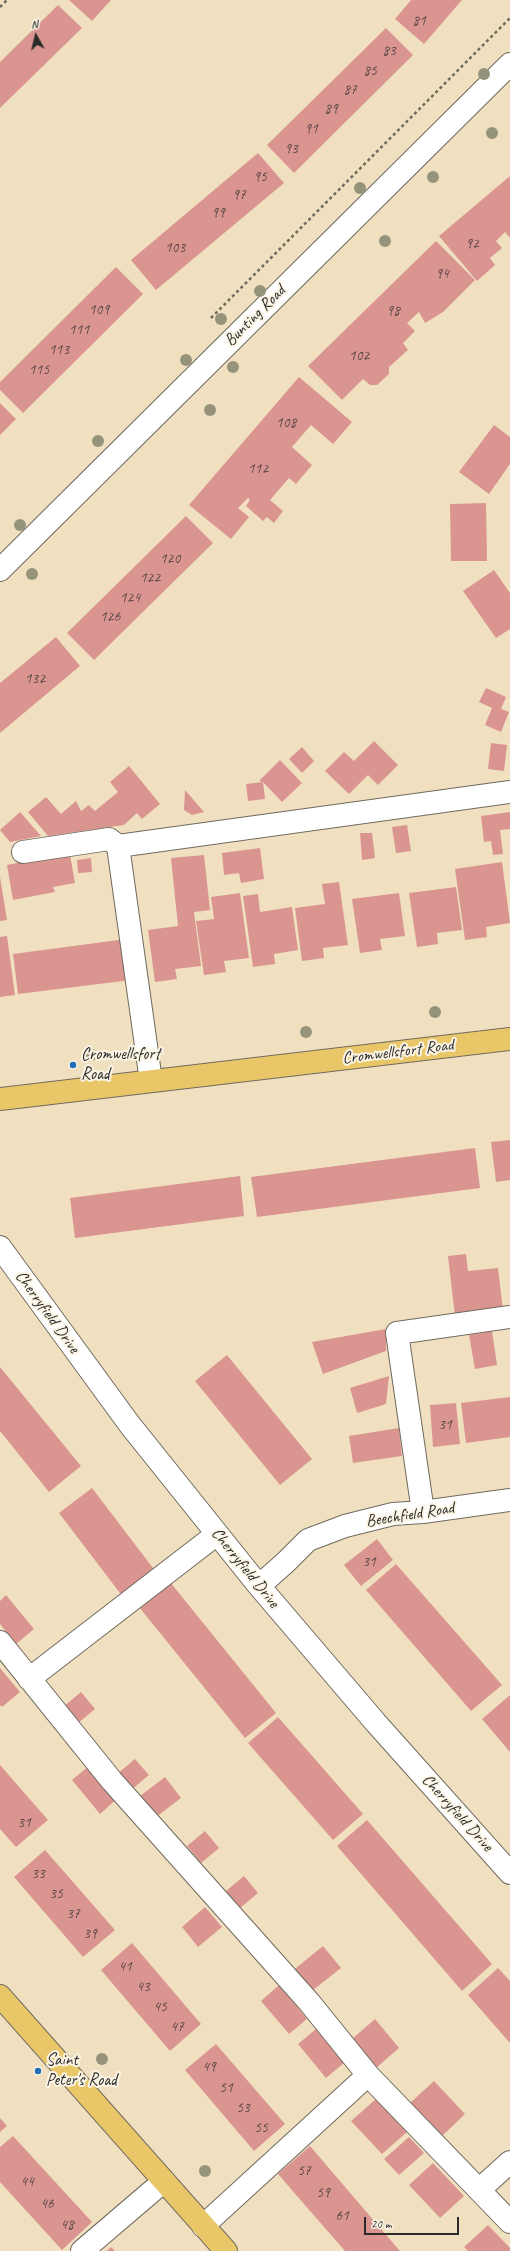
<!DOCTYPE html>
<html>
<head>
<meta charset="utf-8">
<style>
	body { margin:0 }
	#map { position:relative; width:510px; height:2251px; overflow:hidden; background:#f0e0c0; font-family:Caveat,sans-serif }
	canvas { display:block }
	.north { position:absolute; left:16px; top:16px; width:40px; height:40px; -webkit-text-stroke:3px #fcf5e5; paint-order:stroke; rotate:352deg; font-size:11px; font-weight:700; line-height:16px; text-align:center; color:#2b2b2b }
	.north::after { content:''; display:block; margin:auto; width:14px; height:18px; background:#2b2b2b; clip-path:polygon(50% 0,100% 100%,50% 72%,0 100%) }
	.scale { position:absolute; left:364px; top:2217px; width:95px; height:18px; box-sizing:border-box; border:2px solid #2b2b2b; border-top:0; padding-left:5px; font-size:12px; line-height:14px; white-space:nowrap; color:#2b2b2b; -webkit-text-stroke:3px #fcf5e5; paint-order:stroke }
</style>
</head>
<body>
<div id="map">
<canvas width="510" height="2251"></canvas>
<div class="north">N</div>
<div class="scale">20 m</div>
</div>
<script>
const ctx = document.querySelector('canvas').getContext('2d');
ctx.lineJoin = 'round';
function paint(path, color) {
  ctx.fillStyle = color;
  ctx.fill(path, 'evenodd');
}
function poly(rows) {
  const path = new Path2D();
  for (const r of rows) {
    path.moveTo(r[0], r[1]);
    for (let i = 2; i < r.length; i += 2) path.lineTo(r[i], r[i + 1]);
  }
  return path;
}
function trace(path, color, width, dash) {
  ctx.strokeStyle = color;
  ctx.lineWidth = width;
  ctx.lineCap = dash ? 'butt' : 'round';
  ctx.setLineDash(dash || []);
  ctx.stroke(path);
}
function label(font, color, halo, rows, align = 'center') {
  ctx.font = font + ' Caveat,sans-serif';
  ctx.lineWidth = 4;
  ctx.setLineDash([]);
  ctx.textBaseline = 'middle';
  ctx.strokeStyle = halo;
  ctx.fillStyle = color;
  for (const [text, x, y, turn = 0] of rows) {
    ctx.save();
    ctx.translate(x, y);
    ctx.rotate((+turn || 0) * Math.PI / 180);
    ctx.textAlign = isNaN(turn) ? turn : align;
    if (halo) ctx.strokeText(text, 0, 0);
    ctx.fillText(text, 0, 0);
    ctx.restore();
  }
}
paint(poly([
	[69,0,111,0,92,21],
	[411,0,462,0,424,44,395,19],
	[58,5,82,28,0,108,0,62],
	[386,28,413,55,294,173,267,145],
	[258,153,284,183,156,290,131,260],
	[510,176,510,238,505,232,496,241,502,248,490,258,495,265,477,281,439,236],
	[436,241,475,280,443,312,425,323,419,312,407,323,415,331,403,343,408,350,389,367,389,374,377,385,370,385,363,379,342,400,308,366],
	[116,267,143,294,23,413,0,390,0,382],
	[299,377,352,422,333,444,311,425,292,447,312,465,296,484,289,478,270,500,283,511,274,523,267,517,263,521,246,506,250,500,248,498,238,508,249,517,231,539,189,505],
	[0,403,16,419,0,435],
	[494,425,510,437,510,464,489,494,459,472],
	[486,503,487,561,451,561,450,504],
	[186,516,213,543,94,660,67,633],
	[494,570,510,593,510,629,496,638,463,591],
	[56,637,80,666,0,733,0,683],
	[486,688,506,697,501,709,509,712,501,732,485,725,492,708,479,702],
	[374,741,398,765,378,785,368,775,349,794,325,771,344,752,354,761],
	[491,743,507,745,504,771,488,769],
	[302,747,314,761,302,773,289,759],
	[280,760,302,783,282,802,263,782,265,799,248,801,246,784,263,782,259,781],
	[129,766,160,804,142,819,137,813,124,825,48,836,28,812,46,797,61,814,76,801,81,811,89,805,95,811,118,792,110,782],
	[185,790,204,812,192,815,184,810],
	[20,812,41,836,10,842,0,830],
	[510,812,510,829,500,830,503,854,493,855,491,841,484,842,481,816],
	[407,825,411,851,396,853,392,827],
	[360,833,372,833,375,858,362,860],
	[260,848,264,879,241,883,239,873,224,875,222,853],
	[69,849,75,883,53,887,55,892,13,900,7,865,48,857],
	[204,855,210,910,194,912,201,966,175,969,177,979,155,982,148,930,178,926,171,858],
	[91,858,92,872,78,873,77,860],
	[502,862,510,923,486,927,487,937,465,940,455,869],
	[0,877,7,920,0,921],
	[339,882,348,945,323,948,324,958,302,961,295,908,325,904,322,884],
	[456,887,462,930,437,933,438,944,417,947,409,893],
	[240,893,249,958,224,961,226,972,204,975,196,921,214,919,211,897],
	[399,893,405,936,380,939,382,950,360,953,352,899],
	[258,894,260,912,292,907,298,950,274,954,275,964,253,967,243,896],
	[7,936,15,995,0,997,0,937],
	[126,939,131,980,18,994,13,954],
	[510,1140,510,1180,496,1182,491,1142],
	[475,1148,480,1188,257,1217,251,1177],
	[240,1176,244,1216,75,1238,70,1198],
	[466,1254,468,1271,498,1268,503,1310,455,1316,448,1256],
	[386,1329,386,1351,323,1374,312,1342],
	[492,1331,497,1365,475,1369,469,1335],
	[227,1355,312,1459,280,1485,195,1381],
	[0,1367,81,1466,49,1492,0,1431],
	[389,1376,386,1404,357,1413,350,1388],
	[510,1397,510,1437,466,1443,461,1403],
	[456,1403,460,1444,433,1447,430,1405],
	[399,1428,402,1456,353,1463,349,1436],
	[92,1488,156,1572,123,1597,59,1513],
	[377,1539,393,1560,361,1586,344,1565],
	[396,1564,502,1685,471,1711,366,1590],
	[170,1582,276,1713,245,1738,139,1607],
	[6,1595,34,1629,16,1644,0,1624,0,1601],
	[0,1668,20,1692,2,1707,0,1705],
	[81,1692,95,1709,77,1724,63,1707],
	[510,1695,510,1752,482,1719],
	[278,1717,363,1814,333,1840,248,1743],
	[135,1759,149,1775,131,1790,117,1774],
	[0,1765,48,1820,16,1847,0,1829],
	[90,1765,118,1798,100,1814,72,1780],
	[165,1777,181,1798,156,1817,140,1796],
	[367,1820,492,1964,462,1991,337,1846],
	[205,1831,219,1848,201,1863,187,1846],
	[45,1850,115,1930,83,1957,14,1877],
	[244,1876,258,1893,240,1908,226,1891],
	[205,1907,222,1927,198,1947,182,1927],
	[132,1943,201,2024,170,2051,101,1970],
	[323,1946,341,1968,308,1994,291,1972],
	[498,1968,510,1981,510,2043,468,1995],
	[279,1985,307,2019,289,2034,261,2001],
	[375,2019,399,2048,376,2068,352,2039],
	[316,2029,344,2063,326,2078,298,2044],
	[216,2044,285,2124,254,2151,185,2070],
	[434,2081,465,2114,441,2137,410,2103],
	[376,2099,407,2132,382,2154,351,2121],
	[0,2118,7,2126,0,2132],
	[13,2136,92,2222,62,2250,0,2182,0,2147],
	[409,2137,424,2153,399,2175,384,2159],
	[310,2146,387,2236,400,2251,345,2251,297,2196,278,2174],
	[433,2163,464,2196,440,2218,409,2185],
	[488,2225,510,2248,510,2251,468,2251,464,2247],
	[111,2247,115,2251,107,2251]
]), '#da9591');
const minor = poly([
	[0,570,510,64],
	[23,852,109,839,118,846],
	[151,1081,118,846,510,792],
	[0,1247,130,1425,259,1586,376,1723,510,1873],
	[423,1512,397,1333,510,1317],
	[259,1586,286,1562,308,1540,345,1526,393,1514,423,1512,510,1500],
	[0,1642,112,1781,309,2002,368,2075,510,2222],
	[29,1679,217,1534],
	[479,2190,510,2162],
	[203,2226,368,2075],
	[82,2251,164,2181]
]);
const major = poly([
	[0,1099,510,1039],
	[0,1996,226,2251]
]);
trace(minor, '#706a5f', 24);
trace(major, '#706a5f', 24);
trace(poly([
	[0,7,7,0],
	[211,318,510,18]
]), '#706a5f', 2.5, [3, 3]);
trace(minor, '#fff', 22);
trace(major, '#e9c769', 22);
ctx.fillStyle = '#95947a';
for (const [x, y] of [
	[484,74],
	[492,133],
	[433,177],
	[360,188],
	[385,241],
	[260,291],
	[221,319],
	[186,360],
	[233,367],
	[210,410],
	[98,441],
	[20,525],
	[32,574],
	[435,1012],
	[306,1032],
	[91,1055],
	[102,2059],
	[205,2171]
]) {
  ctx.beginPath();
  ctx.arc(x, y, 6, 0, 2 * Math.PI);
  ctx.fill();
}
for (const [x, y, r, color] of [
	[73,1065,4,"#1f6fb2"],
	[38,2071,4,"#1f6fb2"]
]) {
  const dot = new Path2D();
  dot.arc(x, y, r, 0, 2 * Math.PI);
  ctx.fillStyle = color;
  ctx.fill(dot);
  trace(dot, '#fcf5e5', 1.5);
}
label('15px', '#574644', null, [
	["81",419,21],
	["83",389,51],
	["85",370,71],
	["87",350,90],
	["89",331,109],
	["91",311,129],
	["93",291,149],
	["95",260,177],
	["97",239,195],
	["99",218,213],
	["92",472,244],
	["103",175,248],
	["94",442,274],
	["109",99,310],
	["98",393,311],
	["111",79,330],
	["113",59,350],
	["102",359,356],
	["115",39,370],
	["108",286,423],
	["112",258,469],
	["120",170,559],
	["122",150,578],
	["124",130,598],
	["126",110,617],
	["132",35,679],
	["31",445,1425],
	["31",369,1562],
	["31",24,1823],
	["33",38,1874],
	["35",56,1894],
	["37",73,1914],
	["39",90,1934],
	["41",125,1967],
	["43",143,1987],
	["45",160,2007],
	["47",177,2027],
	["49",209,2067],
	["51",226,2088],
	["53",243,2108],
	["55",261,2128],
	["57",304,2171],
	["44",27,2182],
	["59",323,2193],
	["46",47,2204],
	["61",342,2216],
	["48",67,2225]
]);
label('17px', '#2b2b2b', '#fcf5e5', [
	["Bunting Road",255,316,-45],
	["Cromwellsfort Road",398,1052,-7],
	["Cherryfield Drive",47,1312,54],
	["Beechfield Road",410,1515,-9],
	["Cherryfield Drive",245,1568,51],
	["Cherryfield Drive",457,1813,48]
]);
label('17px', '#2b2b2b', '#fcf5e5', [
	["Cromwellsfort",81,1055],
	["Road",81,1075],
	["Saint",46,2061],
	["Peter's Road",46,2081]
], 'left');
</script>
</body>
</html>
